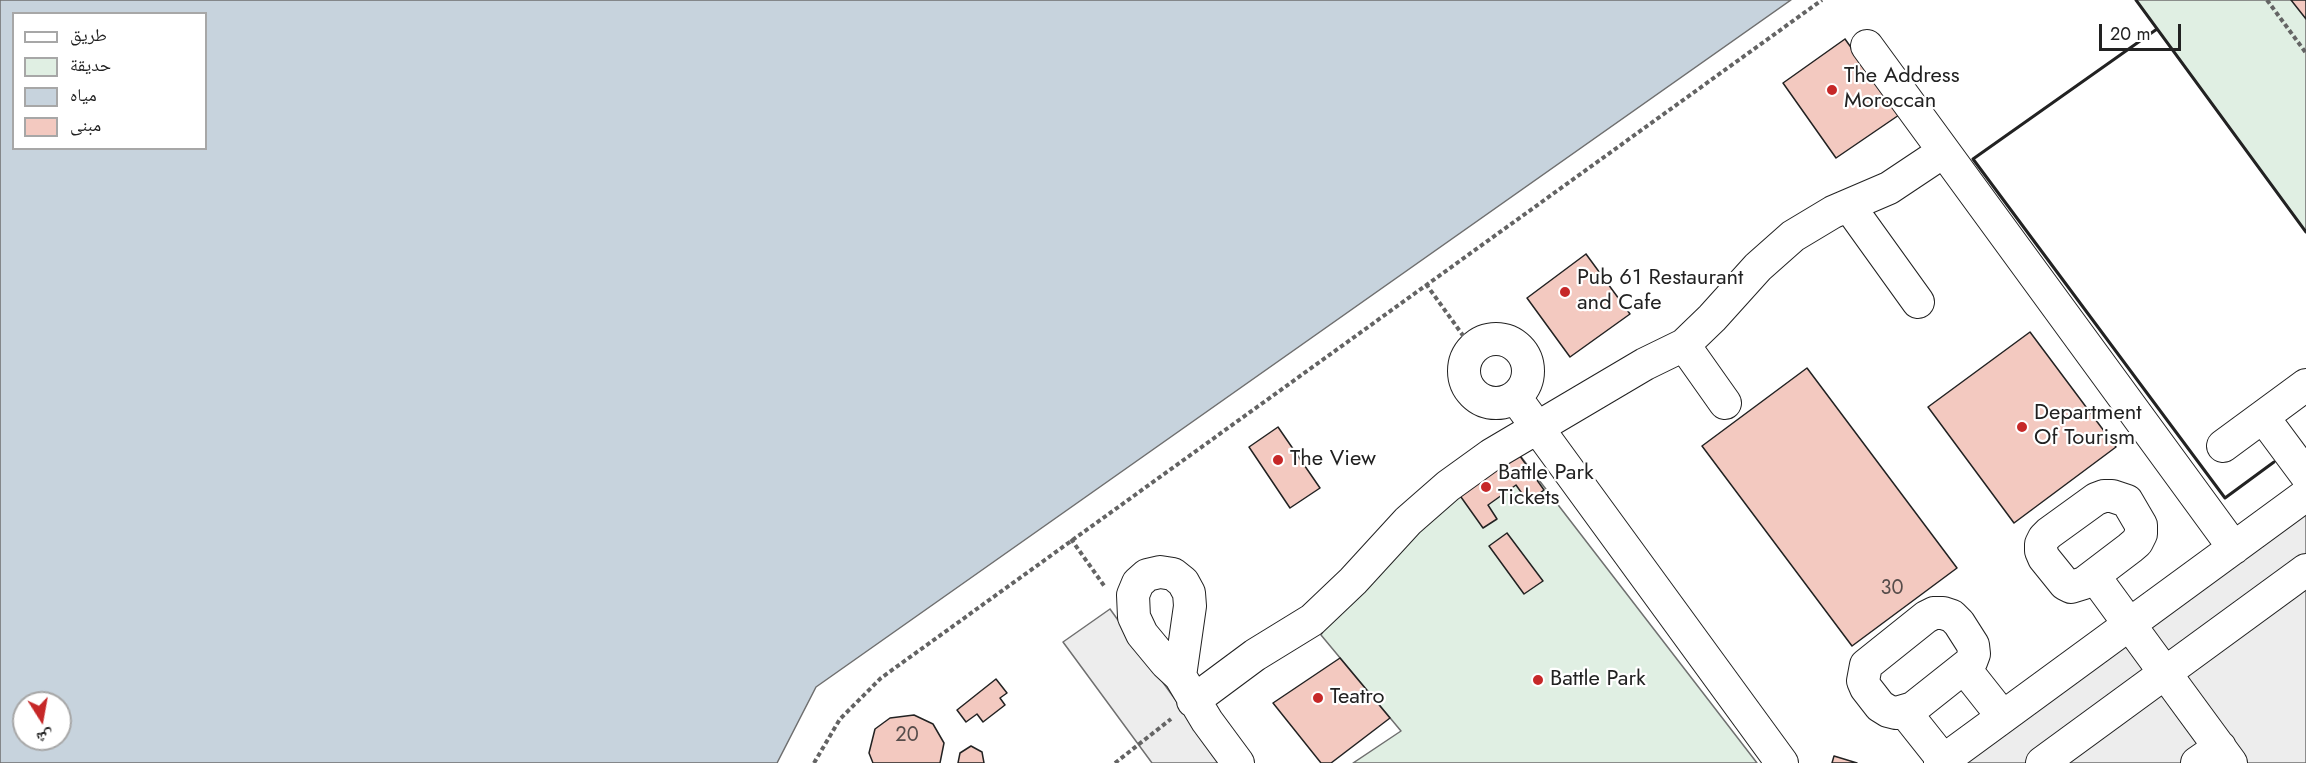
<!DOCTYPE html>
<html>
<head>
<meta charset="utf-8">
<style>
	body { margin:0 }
	#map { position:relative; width:2306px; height:763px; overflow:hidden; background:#fff; font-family:Jost,"Noto Naskh Arabic",sans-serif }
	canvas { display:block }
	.legend { position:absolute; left:12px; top:12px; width:195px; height:138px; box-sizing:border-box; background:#fff; border:2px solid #a7a7a7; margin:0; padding:8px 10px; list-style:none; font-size:18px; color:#222 }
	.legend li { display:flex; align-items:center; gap:12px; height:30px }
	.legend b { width:30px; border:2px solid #a7a7a7 }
	.north { position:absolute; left:12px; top:691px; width:60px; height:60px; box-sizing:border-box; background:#fff; border:2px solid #a7a7a7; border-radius:50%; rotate:169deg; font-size:16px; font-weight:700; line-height:24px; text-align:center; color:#222 }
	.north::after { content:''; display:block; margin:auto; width:21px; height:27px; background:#c62828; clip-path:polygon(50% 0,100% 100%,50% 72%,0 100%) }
	.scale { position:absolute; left:2099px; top:24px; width:82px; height:27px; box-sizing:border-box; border:3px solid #222; border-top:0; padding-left:8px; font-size:18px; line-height:21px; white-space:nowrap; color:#222; -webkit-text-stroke:4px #fff; paint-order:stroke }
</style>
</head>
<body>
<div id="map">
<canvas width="2306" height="763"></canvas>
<ul class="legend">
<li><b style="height:8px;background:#fff"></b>طريق</li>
<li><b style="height:16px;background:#e0efe3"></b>حديقة</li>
<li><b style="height:16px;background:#c7d3dd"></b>مياه</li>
<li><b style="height:16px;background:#f3c9c0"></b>مبنى</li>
</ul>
<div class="north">ش</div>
<div class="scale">20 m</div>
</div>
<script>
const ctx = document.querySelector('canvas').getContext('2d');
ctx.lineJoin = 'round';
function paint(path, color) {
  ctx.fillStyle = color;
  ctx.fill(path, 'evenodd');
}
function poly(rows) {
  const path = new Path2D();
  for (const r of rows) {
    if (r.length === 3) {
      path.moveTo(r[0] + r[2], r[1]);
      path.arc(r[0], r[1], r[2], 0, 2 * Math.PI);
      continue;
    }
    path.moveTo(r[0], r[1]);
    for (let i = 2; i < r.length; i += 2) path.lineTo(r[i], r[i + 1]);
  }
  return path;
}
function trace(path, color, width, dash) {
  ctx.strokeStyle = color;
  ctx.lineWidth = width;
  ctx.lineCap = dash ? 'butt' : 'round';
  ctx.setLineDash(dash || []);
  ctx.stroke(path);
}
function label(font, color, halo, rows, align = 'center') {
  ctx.font = font + ' Jost,sans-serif';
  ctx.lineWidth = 4.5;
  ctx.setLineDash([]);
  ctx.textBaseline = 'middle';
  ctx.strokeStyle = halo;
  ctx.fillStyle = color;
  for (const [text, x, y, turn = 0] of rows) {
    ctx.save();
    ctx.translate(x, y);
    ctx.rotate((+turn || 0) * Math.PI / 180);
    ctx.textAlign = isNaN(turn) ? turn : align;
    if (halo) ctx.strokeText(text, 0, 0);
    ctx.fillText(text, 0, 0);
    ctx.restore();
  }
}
const green = poly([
	[2136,0,2306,0,2306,232,2157,29,2136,0],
	[1515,449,1757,763,1353,763,1401,731,1321,635,1336,609,1456,490,1515,449]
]);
paint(green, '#e0efe3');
trace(green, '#6f6f6f', 1.5);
const parking = poly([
	[2306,512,2306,763,1963,763,2306,512],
	[1110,609,1221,763,1152,763,1063,642,1110,609]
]);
paint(parking, '#ededed');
trace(parking, '#6f6f6f', 1.5);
const water = poly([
	[0,0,1791,0,816,687,777,763,0,763,0,0],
	[14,14,206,14,206,148,14,148,14,14],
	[24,703,60,703,60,739,24,739,24,703]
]);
paint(water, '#c7d3dd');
trace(water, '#6f6f6f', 1.5);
const building = poly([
	[2291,0,2306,0,2306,19,2291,0],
	[1845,39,1899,115,1836,158,1783,83,1845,39],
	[1586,254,1630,314,1570,357,1527,298,1586,254],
	[2030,332,2116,447,2014,523,1928,407,2030,332],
	[1807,368,1957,568,1852,646,1702,446,1807,368],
	[1278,427,1320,488,1290,508,1249,447,1278,427],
	[1515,449,1544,490,1528,502,1516,485,1488,505,1497,519,1483,528,1456,490,1515,449],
	[1507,533,1543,581,1524,594,1489,546,1507,533],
	[1340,658,1390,718,1331,763,1321,763,1273,703,1340,658],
	[996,679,1007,693,1000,698,1005,705,983,722,977,714,966,722,957,710,996,679],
	[914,715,933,724,944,743,940,763,873,763,869,753,875,729,890,718,914,715],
	[971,746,982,752,984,763,958,763,960,753,971,746],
	[1834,756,1857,763,1832,763,1834,756]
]);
paint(building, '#f3c9c0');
trace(building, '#222', 1.5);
const minor = poly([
	[1867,46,2234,548],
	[1849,206,1918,302],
	[1496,371,32],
	[1684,345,1725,403],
	[1515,397,1782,763],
	[2263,417,2306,475],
	[2223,446,2306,385],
	[2104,496,2112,496,2127,501,2141,525,2141,534,2137,542,2130,548,2084,583,2071,587,2065,584,2044,558,2041,551,2041,544,2044,538,2049,533,2096,499,2104,496],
	[1934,613,1943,613,1952,616,1959,623,1973,645,1974,654,1971,662,1913,708,1896,713,1888,711,1880,706,1866,688,1863,681,1866,665,1926,617,1934,613],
	[1965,669,2003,717],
	[1180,676,1190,606,1189,593,1183,582,1173,574,1160,572,1147,575,1138,583,1133,595,1134,617,1142,634,1166,663,1180,676,1207,721,1238,763],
	[1193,701,1255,655,1312,620,1353,581,1408,521,1448,486,1491,455,1645,364,1684,345,1712,318,1758,267,1793,236,1833,212,1889,188,1943,152],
	[1905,712,1944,761],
	[1940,763,2306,495],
	[2042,763,2165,673,2094,576],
	[2197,763,2220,747],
	[2231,763,2165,673,2306,570]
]);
trace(minor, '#222', 34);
trace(poly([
	[2267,0,2306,53],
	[1426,284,1472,348],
	[1071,539,1105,587],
	[814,763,840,719,881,678,1822,0],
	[1115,763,1171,719]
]), '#646464', 4, [4.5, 3]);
trace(minor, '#fff', 32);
trace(poly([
	[2136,0,2306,232],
	[2157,29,1973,159,2225,498,2274,462]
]), '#222', 3);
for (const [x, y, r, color] of [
	[1832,90,6,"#c62828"],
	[1565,292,6,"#c62828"],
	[2022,427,6,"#c62828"],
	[1278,460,6,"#c62828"],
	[1486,487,6,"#c62828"],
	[1538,680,6,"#c62828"],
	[1318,698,6,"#c62828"]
]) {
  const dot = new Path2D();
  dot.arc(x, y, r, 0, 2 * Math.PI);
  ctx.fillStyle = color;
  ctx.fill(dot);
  trace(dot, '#fff', 2);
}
label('20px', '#564c4a', null, [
	["30",1892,589],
	["20",907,736]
]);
label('22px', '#222', '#fff', [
	["The Address",1844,77],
	["Moroccan",1844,102],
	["Pub 61 Restaurant",1577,279],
	["and Cafe",1577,304],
	["Department",2034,414],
	["Of Tourism",2034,439],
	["The View",1290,460],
	["Battle Park",1498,474],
	["Tickets",1498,499],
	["Battle Park",1550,680],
	["Teatro",1330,698]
], 'left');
</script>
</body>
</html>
